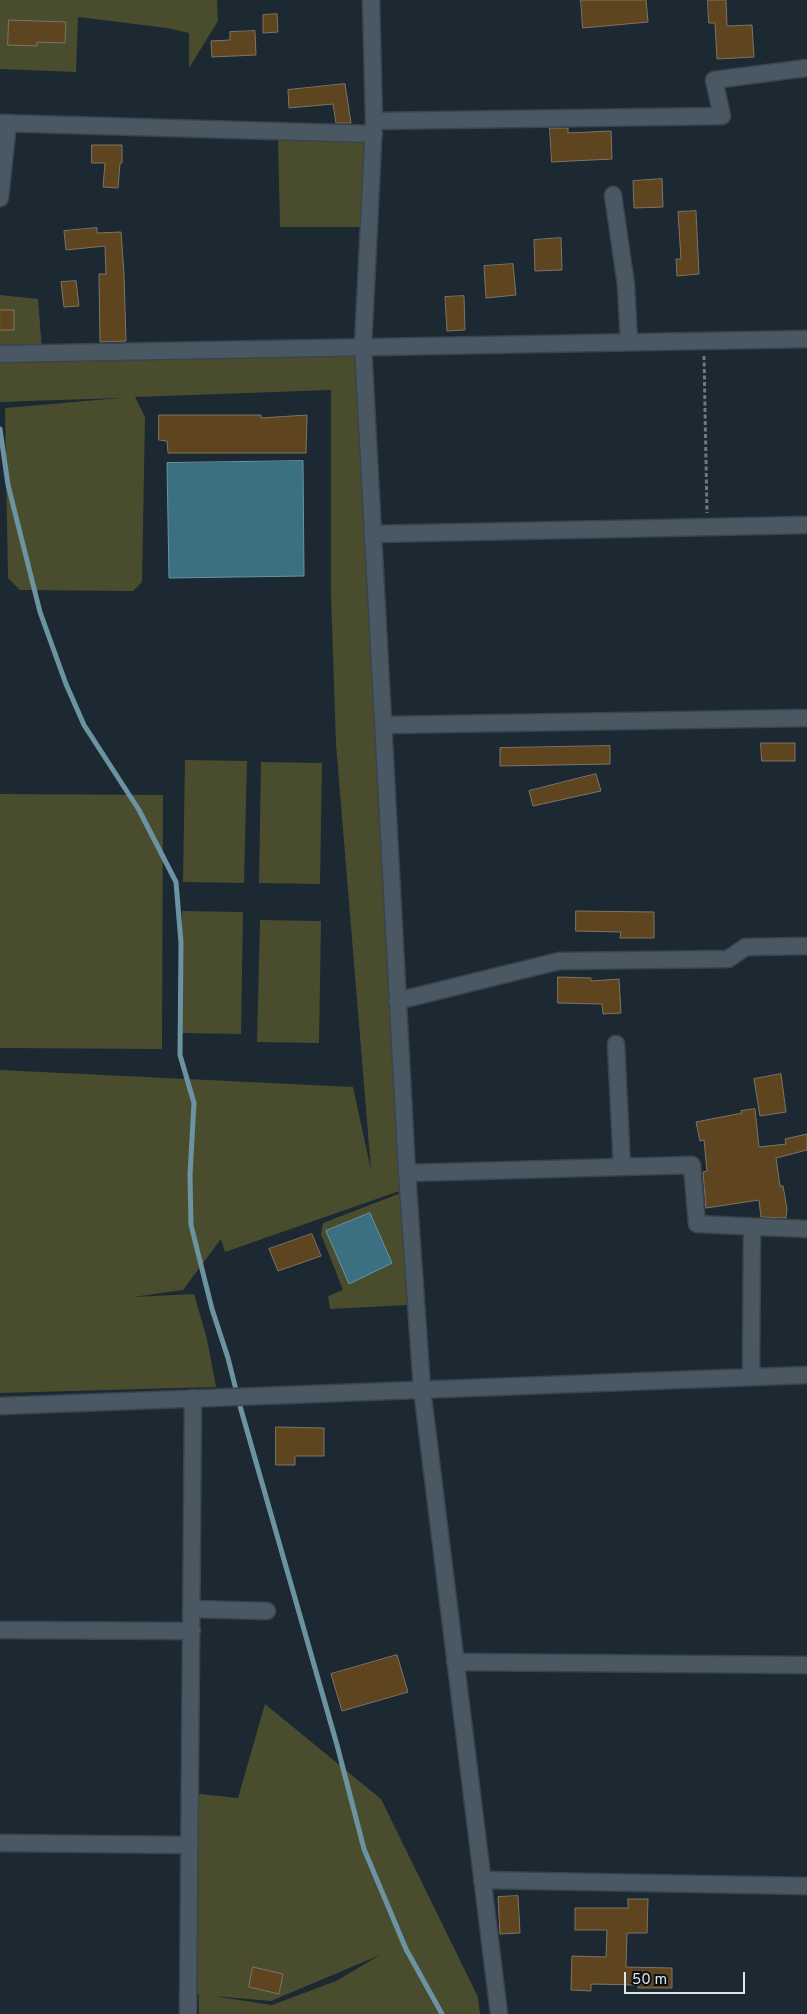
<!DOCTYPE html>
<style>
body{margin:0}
#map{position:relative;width:807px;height:2014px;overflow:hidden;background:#1c2832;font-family:Overpass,sans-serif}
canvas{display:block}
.scale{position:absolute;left:624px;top:1972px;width:121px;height:22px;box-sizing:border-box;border:2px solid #dce4eb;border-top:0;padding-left:6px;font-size:15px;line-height:18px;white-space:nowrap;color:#dce4eb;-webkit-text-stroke:4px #0b1015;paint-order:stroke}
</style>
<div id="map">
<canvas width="807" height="2014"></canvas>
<div class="scale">50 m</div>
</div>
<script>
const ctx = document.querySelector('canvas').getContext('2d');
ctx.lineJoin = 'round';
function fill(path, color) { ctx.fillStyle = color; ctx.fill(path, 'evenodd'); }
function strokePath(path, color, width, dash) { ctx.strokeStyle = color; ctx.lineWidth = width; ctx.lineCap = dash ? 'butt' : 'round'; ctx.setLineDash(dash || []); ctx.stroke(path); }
fill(new Path2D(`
 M0 0H217L218 21 189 68V33L167 28 78 17 76 72 0 69Z
 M278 140H368L365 227H280Z
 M0 295 38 299 42 350 0 351Z
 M357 347 408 1188 225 1252 221 1239 183 1290 133 1297 194 1294 207 1339 216 1387 0 1393V1070L353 1087 371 1170 336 744 331 595V390L135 397 145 417 142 582 133 591 20 590 8 578 5 408 120 398 0 402V354Z
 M185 760 247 761 244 883 183 882Z
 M261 762 322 763 320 884 259 883Z
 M0 794 163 795 162 1049 0 1048Z
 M182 911 243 912 241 1034 180 1033Z
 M260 920 321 921 319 1043 257 1042Z
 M401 1193 407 1305 330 1309 328 1296 343 1290 321 1234 323 1223Z
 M265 1704 381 1799 478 1997 480 2014H199V1994L188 1995 190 1793 238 1798ZM380 1955 336 1981 272 2005 213 1996 271 2001Z`), '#494d2e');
const water = new Path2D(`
 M303 461 304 576 169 578 167 463Z
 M370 1213 392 1263 349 1284 326 1231Z`);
fill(water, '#3a7082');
strokePath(water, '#6b93a2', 1);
strokePath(new Path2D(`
 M0 429 8 485 40 612 66 684 84 725 139 810 176 882 181 943 180 1055 194 1103 190 1175 191 1225 212 1309 228 1358 240 1406 337 1745 364 1849 406 1949 442 2014`), '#6b93a2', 5);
const building = new Path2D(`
 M581 0H646L648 22 583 28Z
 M708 0H726L727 26 752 25 754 57 717 59 715 23H709Z
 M277 14 278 32 263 33V15Z
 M9 20 66 22 65 43 37 42V46L8 45Z
 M255 31 256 55 212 57 211 41 230 40V32Z
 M345 84 351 123H336L333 104 289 108 288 90Z
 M550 128H568V133L611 131 612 159 552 162Z
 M92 145H122V163H120L118 188 103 187 105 163H92Z
 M662 179 663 207 634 208 633 181Z
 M696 211 699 274 677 276 676 259H681L678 212Z
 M97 228V233L121 232 124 274 126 341 100 342 99 274H106L105 246 66 250 64 231Z
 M561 238 562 270 535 271 534 240Z
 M513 264 516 295 486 298 484 266Z
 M76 281 79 306 64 307 61 282Z
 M464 296 465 330 447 331 445 297Z
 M0 310H14V330H0Z
 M159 415H261V418L307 415 306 453H168L167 441 159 440Z
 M761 743H795V761H762Z
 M610 746V764L500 766V748Z
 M596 774 601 791 533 806 529 791Z
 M576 911 654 912V938H620L621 932 576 931Z
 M558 977 591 978V981L619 979 621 1013 603 1014 602 1004 558 1003Z
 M781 1074 786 1112 760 1116 754 1079Z
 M755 1109 759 1147 786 1144 785 1139 807 1134V1150L776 1158 780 1186H783L787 1209 786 1218 761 1217 759 1200 706 1208 703 1172 707 1171 704 1140 700 1141 696 1122 742 1113 741 1111Z
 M312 1234 321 1256 278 1271 269 1249Z
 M276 1427 324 1428V1456H295V1465H276Z
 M397 1655 408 1692 342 1711 331 1674Z
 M518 1896 520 1933 500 1934 498 1897Z
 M628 1899H648L647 1933H627L626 1967 672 1968V1988H638V1985L591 1984V1991L571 1990 572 1956 606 1957 607 1930H575V1908H628Z
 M253 1967 283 1974 279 1994 249 1987Z`);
fill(building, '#5e451f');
strokePath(building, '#7e7465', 1);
const minor = new Path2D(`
 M371 0 374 121 363 347 407 1173 422 1389 499 2014
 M374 121 722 116 714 80 807 68
 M0 123 374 134
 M613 195 626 285 629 342
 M0 198 8 123
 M0 354 807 339
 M372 534 807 525
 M384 725 807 718
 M397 1001 559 961 728 959 746 947 807 946
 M616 1044 622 1167
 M407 1173 692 1165 697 1224 807 1229
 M751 1376 752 1227
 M0 1406 807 1375
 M192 1609 267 1611
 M0 1630 192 1631
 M455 1662 807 1665
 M0 1843 190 1845
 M482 1880 807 1886
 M188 2014 193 1398`);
strokePath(minor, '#39444b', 19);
strokePath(new Path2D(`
 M704 356 707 513`), '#6f7982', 3, [4, 2.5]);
strokePath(minor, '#4a5863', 16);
</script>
